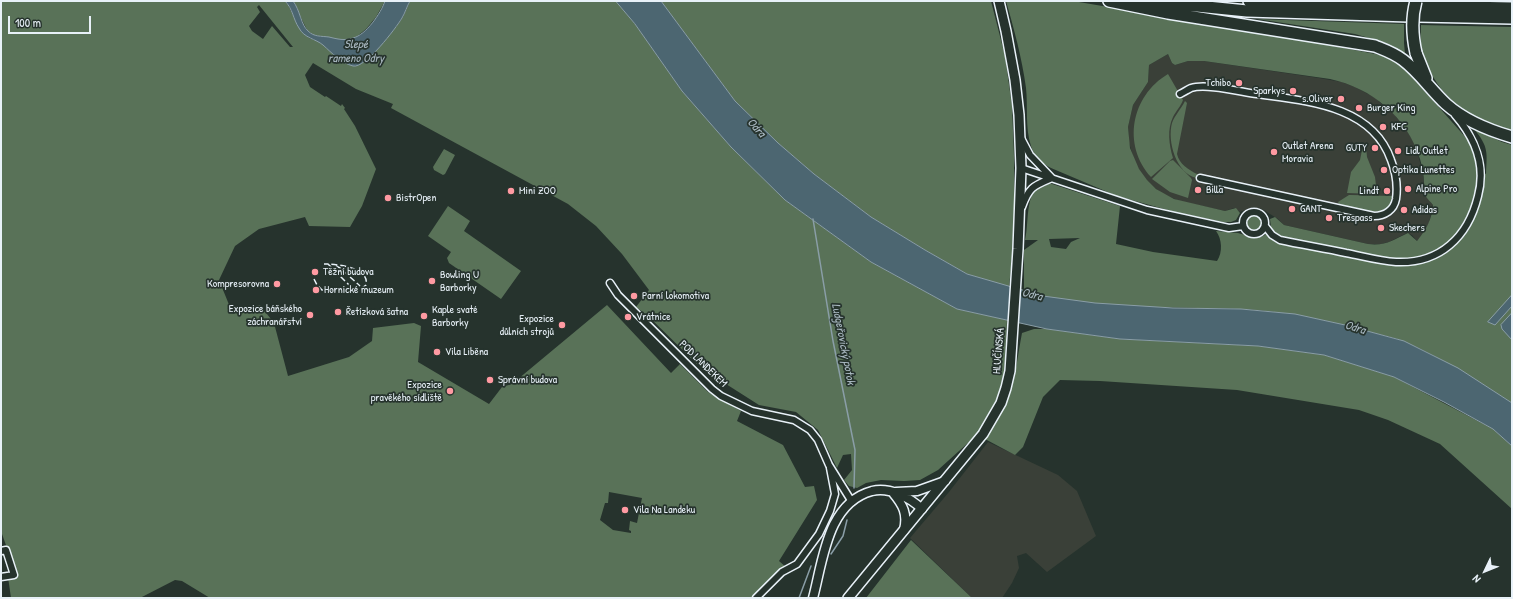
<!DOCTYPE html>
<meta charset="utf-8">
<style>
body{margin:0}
#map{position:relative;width:1513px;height:599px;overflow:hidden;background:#26332d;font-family:"Patrick Hand",sans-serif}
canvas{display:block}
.frame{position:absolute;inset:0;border:2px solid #e8f1f8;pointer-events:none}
.north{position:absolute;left:1465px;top:551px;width:40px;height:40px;-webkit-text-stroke:3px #26332d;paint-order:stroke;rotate:227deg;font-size:11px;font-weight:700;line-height:16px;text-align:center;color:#e8f1f8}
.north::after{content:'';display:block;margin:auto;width:14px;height:18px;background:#e8f1f8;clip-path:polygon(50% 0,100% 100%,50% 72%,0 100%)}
.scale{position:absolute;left:8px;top:16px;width:83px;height:18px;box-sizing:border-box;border:2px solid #e8f1f8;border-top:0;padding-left:5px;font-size:12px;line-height:14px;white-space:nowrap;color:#e8f1f8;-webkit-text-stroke:3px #26332d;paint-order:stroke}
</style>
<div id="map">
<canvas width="1513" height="599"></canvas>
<div class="frame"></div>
<div class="north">N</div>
<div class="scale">100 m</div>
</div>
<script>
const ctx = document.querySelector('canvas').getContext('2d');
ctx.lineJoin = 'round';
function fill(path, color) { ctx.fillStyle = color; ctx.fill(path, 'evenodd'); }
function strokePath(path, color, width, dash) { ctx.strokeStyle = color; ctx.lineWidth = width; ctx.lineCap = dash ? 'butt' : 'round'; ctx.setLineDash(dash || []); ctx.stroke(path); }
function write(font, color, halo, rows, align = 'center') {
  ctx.font = font + ' "Patrick Hand",sans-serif'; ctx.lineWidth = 3.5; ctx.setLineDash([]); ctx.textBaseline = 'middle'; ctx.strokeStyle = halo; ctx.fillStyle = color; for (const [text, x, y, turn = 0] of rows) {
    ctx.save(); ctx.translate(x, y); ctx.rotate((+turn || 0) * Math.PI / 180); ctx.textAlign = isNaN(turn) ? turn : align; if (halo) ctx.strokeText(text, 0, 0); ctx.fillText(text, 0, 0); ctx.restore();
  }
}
fill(new Path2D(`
 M1168 54 1172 63 1175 65 1188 61H1204L1319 78 1342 82 1355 87 1374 97 1395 115 1407 131 1415 144 1423 173 1425 194 1433 205 1429 223 1423 234 1417 241 1412 235 1407 233 1389 242 1381 244H1368L1284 225 1278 219 1262 209 1253 207 1240 212 1234 208 1225 211 1179 201 1161 193 1150 184 1142 175 1135 163 1129 143 1128 127 1133 105 1148 82 1149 65Z
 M988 442 1058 475 1077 491 1096 536 1047 572 1026 553 1017 556 1019 568 1012 583 1002 598H972L910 538 949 492Z`), '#3a4038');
fill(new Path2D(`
 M1 1H285L288 5 296 21 309 38 320 42 341 61C348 65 358 62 366 61L396 27 403 17 410 1H616L635 24 682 91 731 147 785 200 871 262 957 309 1007 320 1004 377 995 405 980 432 938 470 920 480 904 481 881 480 866 483 857 488 849 486 844 480 852 470 851 454 843 455 837 468 818 430 796 412 759 405 726 384 698 365 648 316 636 307 649 290 622 254 596 226 568 204 391 108 393 104 356 89 313 63 305 75 310 87 325 97 326 96 341 106 342 104 345 108 344 109 355 126 376 169 362 206 350 227 309 226 305 217 259 229 235 246 219 280 232 312 260 305 274 323 288 376 349 357 372 341 373 328 414 323 421 326 418 362 489 404 502 387 512 384 607 305 671 373 680 364 708 392 741 411 737 421 783 445 805 487 814 486 817 500 779 561 787 568 753 598H210L182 581 175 580 140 598H11L8 577 17 576 2 534H1ZM259 5 293 47H290L272 26 263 39 252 31 249 26 260 12 257 7ZM609 492 642 498 637 523 630 521 629 530 631 531V533L613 530 600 520 605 503H608Z
 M293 1H385L376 17 366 29 355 38 341 40 313 35 307 30Z
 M661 1H991L1005 56 1012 106 1014 156V240L1009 287 967 274 925 250 871 217 814 174 778 143 735 101Z
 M1006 1H1073L1285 37 1386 56 1404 68 1468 140 1475 158 1476 169 1486 174C1487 153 1489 147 1474 129L1502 142 1512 145V403C1477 381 1443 358 1405 342 1394 337 1381 335 1370 332 1328 320 1284 311 1239 309 1170 306 1091 311 1024 291V250L1038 240H1025C1030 220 1023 186 1049 183L1120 206 1116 244 1153 252 1217 261C1223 252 1222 239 1216 231L1238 233 1252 237H1261L1265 235 1271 227 1270 219 1275 217 1284 225 1368 244C1386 246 1393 240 1408 233L1417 241C1426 230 1432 219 1433 205 1431 202 1427 199 1425 195 1424 192 1425 187 1424 183 1424 175 1422 166 1420 159 1407 117 1372 88 1330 79L1204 61H1188L1175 65 1172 63 1168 54 1149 65 1148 82 1133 105 1128 127 1130 148 1139 169 1147 180 1156 189 1174 199 1225 211 1236 208 1240 213 1236 220 1231 222H1223L1175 212 1117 196 1051 168C1041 163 1034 156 1031 146 1025 128 1028 106 1026 88 1022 58 1014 29 1006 1ZM1080 238 1071 242 1066 249 1051 247 1049 239Z
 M1257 19 1404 24V43L1405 54 1383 42 1355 34Z
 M1421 25 1512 27V132C1476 121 1441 101 1427 64 1425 59 1422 54 1421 49 1420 41 1421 33 1421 25Z
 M1168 74 1183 100C1181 106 1176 111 1173 117 1167 129 1169 145 1173 158L1151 177C1122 145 1131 96 1168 74Z
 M1185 101 1187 103 1177 154C1179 164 1189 170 1197 174V178C1176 174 1167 141 1172 123 1175 115 1181 109 1185 101Z
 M1366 147 1367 157 1375 177 1377 194 1347 193 1351 172 1360 160 1362 150Z
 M444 149 455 155 445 174 443 175 434 170 433 167Z
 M1173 160 1191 178 1192 180 1188 198 1170 192 1152 179 1170 161Z
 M1349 195H1351L1392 196C1390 223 1355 208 1339 204L1338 202Z
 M448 206 470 221 464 231 521 271 501 299 449 263 447 258 451 252 428 236Z
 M1247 223a7 7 0 1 1 14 0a7 7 0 1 1-14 0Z
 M1034 329H1047L1120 339 1258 346 1324 355 1394 377 1493 429 1512 446V509L1440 444 1388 420 1359 410 1237 390 1100 381 1060 380 1043 397 1023 447 1015 455 985 439C994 425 1003 412 1009 396 1016 376 1018 353 1022 333Z
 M911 540 972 598H866Z`), '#597258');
const water = new Path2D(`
 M285 1H293C300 10 301 25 308 31 314 37 321 36 329 37 337 39 345 41 353 38 366 35 381 13 385 1H410C407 6 405 13 402 18 396 28 365 69 353 66 341 63 332 53 323 45 316 39 304 38 299 28 293 19 293 9 285 1Z
 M616 1H661L735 101 778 143 814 174 871 217 925 250 967 274 1043 296 1095 303 1173 308 1241 309 1295 314 1345 325 1404 341 1458 368 1512 403V446L1493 429 1444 402 1394 377 1324 355 1258 346 1120 339 1047 329 957 309 871 262 785 200 731 147 682 91 635 24Z
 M1512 295V306L1495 325 1488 322Z
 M1512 313V340L1502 329 1501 325Z`);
fill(water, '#4c6671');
strokePath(water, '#8a9ea7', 1);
strokePath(new Path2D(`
 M813 219 833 341 855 450 854 488
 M831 554 843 536 847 520
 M799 598 811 566`), '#8a9ea7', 1.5);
const street = new Path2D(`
 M1180 94C1184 92 1187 90 1191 88 1206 83 1241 92 1257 94 1306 101 1372 105 1391 160 1396 173 1398 185 1396 199 1394 210 1385 216 1374 216L1200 178
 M1021 138 1030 155 1051 177
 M1021 168 1147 210 1229 228 1243 226
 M1022 207C1029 187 1033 186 1052 178
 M1243 223a11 11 0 1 1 22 0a11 11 0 1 1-22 0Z
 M1265 226 1272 235 1280 240C1302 245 1324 248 1346 253 1362 256 1379 261 1396 262 1440 264 1468 237 1478 196 1486 166 1475 138 1455 115
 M610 283 618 295 712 389 721 396 752 411 794 420 810 430 818 440 829 465 852 502
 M1 551 6 550 14 575 1 577
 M756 598 782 572 797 564 819 534 830 511 835 494 830 468`);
const secondary = new Path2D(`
 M896 492 917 491 945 481
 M893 493C903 505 908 514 904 530
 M813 598C823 561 827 503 872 491 890 487 909 497 922 509`);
const primary = new Path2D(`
 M848 598 983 434 1001 403 1006 388 1010 371 1018 249 1021 168 1019 115 1015 80 1006 31 999 1`);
const highway = new Path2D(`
 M1109 1 1168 13 1375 46C1385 50 1394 53 1403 60 1419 72 1431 90 1446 104 1465 121 1488 130 1512 137
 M1147 1 1247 11 1409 16
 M1249 1 1411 6
 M1420 6 1512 8
 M1418 16 1512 18
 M1416 53 1426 78`);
strokePath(street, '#e8f1f8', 9);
strokePath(secondary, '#e8f1f8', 11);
strokePath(primary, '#e8f1f8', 12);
strokePath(highway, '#e8f1f8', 14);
strokePath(street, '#26332d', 6);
strokePath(secondary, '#26332d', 8);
strokePath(primary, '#26332d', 9);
strokePath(highway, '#26332d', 11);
strokePath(new Path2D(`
 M328 264 349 285
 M336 266 340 268 360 286
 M314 279 317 285 322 290 358 291 366 285C370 267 336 264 324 264`), '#e8f1f8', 1.5, [6, 3]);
const highwayBridge = new Path2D(`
 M1416 1C1411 19 1412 35 1416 53`);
strokePath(highwayBridge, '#e8f1f8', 14, []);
strokePath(highwayBridge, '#26332d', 11);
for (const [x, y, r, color] of [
 [1239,83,4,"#ff9aa2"],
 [1293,91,4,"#ff9aa2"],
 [1341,99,4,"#ff9aa2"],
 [1359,108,4,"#ff9aa2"],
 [1383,127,4,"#ff9aa2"],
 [1375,148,4,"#ff9aa2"],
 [1398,151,4,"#ff9aa2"],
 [1274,152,4,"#ff9aa2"],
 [1384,170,4,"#ff9aa2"],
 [1408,189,4,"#ff9aa2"],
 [1198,190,4,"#ff9aa2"],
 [511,191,4,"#ff9aa2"],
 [1387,191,4,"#ff9aa2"],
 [388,198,4,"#ff9aa2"],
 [1292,209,4,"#ff9aa2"],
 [1404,210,4,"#ff9aa2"],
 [1329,218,4,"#ff9aa2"],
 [1381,228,4,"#ff9aa2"],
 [315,272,4,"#ff9aa2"],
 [432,281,4,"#ff9aa2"],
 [277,284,4,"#ff9aa2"],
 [316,290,4,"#ff9aa2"],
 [634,296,4,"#ff9aa2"],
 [338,312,4,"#ff9aa2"],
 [310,315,4,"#ff9aa2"],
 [424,316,4,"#ff9aa2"],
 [628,317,4,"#ff9aa2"],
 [562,325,4,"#ff9aa2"],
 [437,352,4,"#ff9aa2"],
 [490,380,4,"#ff9aa2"],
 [450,391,4,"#ff9aa2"],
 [625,510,4,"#ff9aa2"]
]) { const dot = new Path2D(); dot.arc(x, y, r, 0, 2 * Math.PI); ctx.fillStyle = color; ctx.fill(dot); strokePath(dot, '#26332d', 1.5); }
write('11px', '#e8f1f8', '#26332d', [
 ["Tchibo",1231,83,"right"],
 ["Sparkys",1285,91,"right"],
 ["s.Oliver",1333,99,"right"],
 ["Burger King",1367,108],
 ["KFC",1391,127],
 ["Outlet Arena",1282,146],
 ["Moravia",1282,159],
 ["GUTY",1367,148,"right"],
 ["Lidl Outlet",1406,151],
 ["Optika Lunettes",1392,170],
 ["Alpine Pro",1416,189],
 ["Billa",1206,190],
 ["Mini ZOO",519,191],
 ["Lindt",1379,191,"right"],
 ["BistrOpen",396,198],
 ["GANT",1300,209],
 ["Adidas",1412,210],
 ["Trespass",1337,218],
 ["Skechers",1389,228],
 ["Těžní budova",323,272],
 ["Bowling U",440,275],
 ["Barborky",440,288],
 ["Kompresorovna",269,284,"right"],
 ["Hornické muzeum",324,290],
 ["Parní lokomotiva",642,296],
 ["Expozice báňského",302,309,"right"],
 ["záchranářství",302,322,"right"],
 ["Kaple svaté",432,310],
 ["Barborky",432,323],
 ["Řetízková šatna",346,312],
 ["Vrátnice",636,317],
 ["Expozice",554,319,"right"],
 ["důlních strojů",554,332,"right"],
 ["Vila Liběna",445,352],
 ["Správní budova",498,380],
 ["Expozice",442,385,"right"],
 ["pravěkého sídliště",442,398,"right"],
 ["Vila Na Landeku",633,510]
], 'left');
write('11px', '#e8f1f8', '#26332d', [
 ["HLUČÍNSKÁ",999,351,-85],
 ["POD LANDEKEM",703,364,44]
]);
write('italic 12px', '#aab9c2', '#26332d', [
 ["Slepé",356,45],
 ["rameno Odry",356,59],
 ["Odra",756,128,48],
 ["Odra",1032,295,13],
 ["Odra",1355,328,16],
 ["Ludgeřovický potok",843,344,79]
]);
</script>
